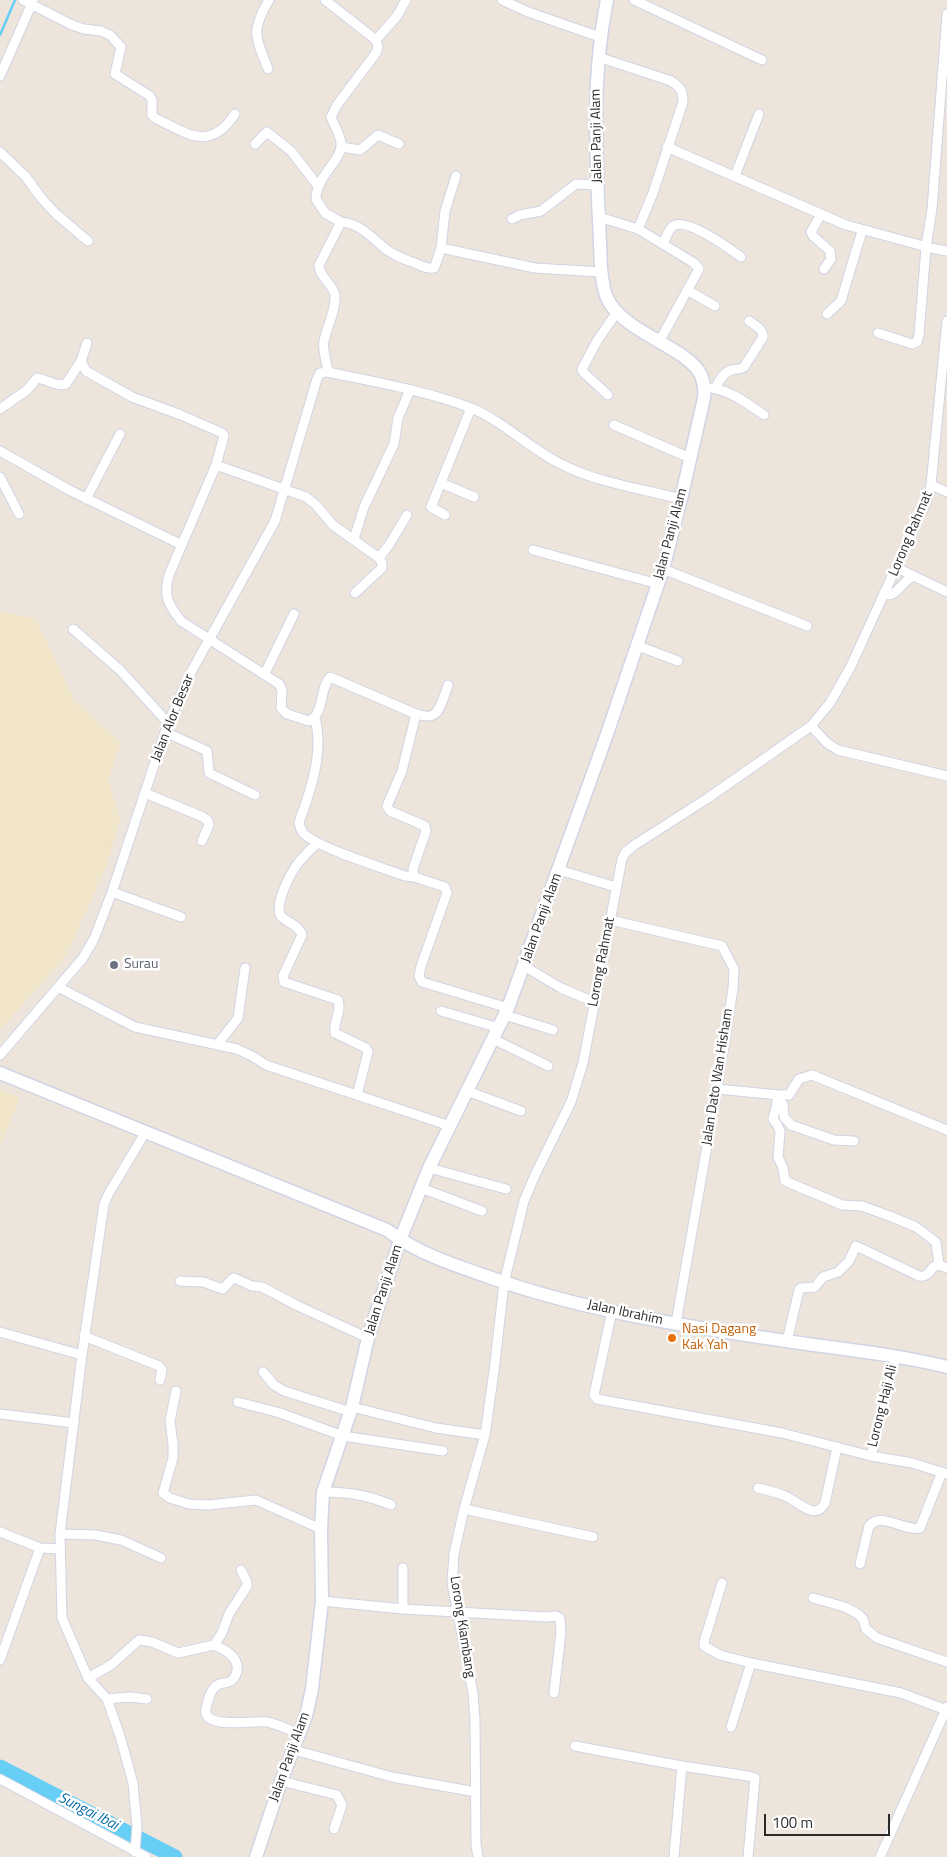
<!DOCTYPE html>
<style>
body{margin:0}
#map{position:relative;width:947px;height:1857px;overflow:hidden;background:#ede5db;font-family:"Titillium Web",sans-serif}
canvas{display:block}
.scale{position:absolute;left:764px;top:1814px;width:126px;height:22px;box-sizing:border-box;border:2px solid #2a2a2a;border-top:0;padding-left:6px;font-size:15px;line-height:18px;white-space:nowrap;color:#2a2a2a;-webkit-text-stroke:4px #fff;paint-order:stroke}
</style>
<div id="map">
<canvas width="947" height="1857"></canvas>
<div class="scale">100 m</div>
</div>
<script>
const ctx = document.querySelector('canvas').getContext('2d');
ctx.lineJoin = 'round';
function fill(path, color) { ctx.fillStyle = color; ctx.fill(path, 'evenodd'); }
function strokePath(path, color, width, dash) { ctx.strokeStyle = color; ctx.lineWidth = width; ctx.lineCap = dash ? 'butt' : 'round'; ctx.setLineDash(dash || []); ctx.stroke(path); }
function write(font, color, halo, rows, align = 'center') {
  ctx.font = font + ' "Titillium Web",sans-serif'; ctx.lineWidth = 5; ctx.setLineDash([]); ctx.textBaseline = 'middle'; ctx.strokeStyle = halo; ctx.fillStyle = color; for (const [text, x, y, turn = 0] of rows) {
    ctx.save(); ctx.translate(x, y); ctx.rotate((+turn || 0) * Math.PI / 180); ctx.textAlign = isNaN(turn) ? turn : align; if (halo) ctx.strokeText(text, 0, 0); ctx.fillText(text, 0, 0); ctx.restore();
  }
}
fill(new Path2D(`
 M0 611 36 619 74 700 121 743 108 779 120 819 107 865 66 956 0 1030Z
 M0 1089 20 1097 0 1147Z`), '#f0e4c9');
strokePath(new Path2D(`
 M0 35 15 0`), '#67cff6', 2.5);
strokePath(new Path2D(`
 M0 1767 175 1857`), '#67cff6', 15);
const minor = new Path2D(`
 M23 0 72 25 84 29 101 31 110 35 121 47 115 74 150 96 152 100V115L155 118C187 133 209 153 235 114
 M325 0 376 40 378 47 376 53 337 105 331 117C334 125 340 134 341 143 343 160 316 176 316 199L325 213 341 222
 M502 0 528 12 600 37
 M634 0 762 60
 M376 40 397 16 406 0
 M598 57 671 81C680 87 683 90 683 102L653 193 638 229 599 217
 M268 69C256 37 250 32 269 0
 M0 76 33 1
 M255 144 267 132 291 151 318 186
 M341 147 360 150 378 135 399 144
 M667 147 846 225 931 248 947 251
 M0 152 26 177 42 199 56 214 88 241
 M735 176 759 114
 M821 214 811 232 813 236 830 251 831 259 824 269
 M512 219 520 215 541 211 576 184 598 185
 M638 229 694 263 699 269 659 342
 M663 244C666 238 668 230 673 226 687 217 730 249 741 257
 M441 248 445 211 456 176
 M687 290 715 306
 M827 314 841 301 862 231
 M878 333 912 344 917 342 919 335 926 247 932 209 947 14
 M87 343 81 361 86 371 132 397 181 415 222 433 224 436 216 465 169 575C163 596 168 604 181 621L279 684 282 690 281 708 287 714 309 721C325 713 319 689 330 677L416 714 402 771 387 806 390 811 425 826 426 831 413 869 414 877 445 887 447 893 421 966 419 976 422 982 508 1008
 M328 372C327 363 322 349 324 341 327 326 336 311 335 295 333 284 319 277 319 265L341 222C360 223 373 239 387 250 396 256 405 260 415 263 421 266 427 269 434 268L435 266 441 248 535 268 601 272
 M712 388C731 391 748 404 764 415
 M716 388C719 380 723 372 732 370 738 368 740 370 744 367L763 337C763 329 755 325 749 321
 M608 395 583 372 582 369 597 341 617 312
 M0 409 27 390 37 378C47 379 56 387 66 384L81 361
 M614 425 690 458
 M0 451 69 490 182 545
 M216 465 306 497 316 505 333 525 379 558 382 563V568L355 593
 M0 477 19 514
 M441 483 474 497
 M931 485 947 492
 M86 499 120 434
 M445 515 431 507 471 408
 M354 539 364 507 394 444 398 418 410 390
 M533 550 658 584
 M379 558 389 545 407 515
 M897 568 947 592
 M663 569 807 626
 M884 593 890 595C901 591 901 582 914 576
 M73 629 120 670 168 723
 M638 646 678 661
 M265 673 294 614
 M416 714C421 715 428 718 433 715 441 711 445 693 448 685
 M315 718C324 752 311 790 299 822 300 826 300 829 303 833 320 849 381 867 405 876L414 877
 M811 726 827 743 838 750 947 776
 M165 732 207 751 209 773 255 795
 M145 793 203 817 208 821 209 825 202 841
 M317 843C311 849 304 856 298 863 291 873 272 907 282 917 288 923 300 926 302 935L283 976 284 982 338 1000C342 1014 333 1019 335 1033L366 1048 368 1052 357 1095
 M559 870 616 887
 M112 892 181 917
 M610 920 722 946 734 969 733 989 717 1089 676 1323
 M524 966 561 988 594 1002
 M58 987 135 1027 237 1049 252 1056 266 1065 450 1126
 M441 1011 499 1028
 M505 1015 553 1030
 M493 1039 548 1066
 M217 1045 238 1018 245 968
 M0 1055 83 958 94 939 112 892 168 723 190 674 275 521 317 379 320 373 328 372C375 382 426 391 471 408 503 421 530 449 561 464 595 482 643 489 681 499
 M717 1089 779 1095 773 1119 778 1126 780 1132 778 1157 783 1168 785 1181 842 1205 862 1206 892 1217 916 1227 936 1242 939 1265
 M467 1091 521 1111
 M779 1095H789L799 1079 812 1075 947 1130
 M777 1101 783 1104 784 1117 791 1125 834 1140 854 1141
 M429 1168 506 1189
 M421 1188 482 1211
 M180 1281 203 1282 223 1289 232 1279 234 1278 252 1286 262 1287 296 1305 368 1338
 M612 1311 594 1395 597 1399 782 1433 871 1456 912 1463 947 1474
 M0 1332 82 1355
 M84 1336 159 1366 162 1370 160 1380
 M787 1341 799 1290 801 1288 815 1287 823 1277 838 1272 849 1261 856 1246 919 1276C927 1277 929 1273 933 1267L939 1265 947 1268
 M263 1372 274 1385 284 1391 351 1412
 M176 1391 170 1421 173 1444V1458L163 1493 170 1498 189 1504 208 1505 256 1500 321 1529
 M238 1402 280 1413 343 1436 443 1451
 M352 1407 436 1428 485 1435
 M0 1414 74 1423
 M871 1456 896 1356
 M758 1488C767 1490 776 1492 785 1496 798 1501 815 1522 825 1503L837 1447
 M323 1492C348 1492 368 1495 391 1505
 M464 1509 593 1537
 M0 1532 40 1548 60 1549
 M60 1534 95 1535 121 1540 161 1558
 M860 1564 869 1526C881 1511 905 1532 920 1528L942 1472
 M403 1568V1609
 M722 1583 704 1642V1646L720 1655 751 1663 901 1693 946 1710
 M813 1598 845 1607 858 1614 863 1619 866 1629 877 1638 947 1662
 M322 1601 403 1609 546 1617 556 1616 560 1618 561 1632 554 1693
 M214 1645C226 1650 239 1657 237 1671 236 1675 234 1679 231 1681 226 1684 218 1682 214 1688 210 1692 205 1708 206 1713 209 1729 256 1720 267 1722 278 1724 289 1730 300 1734
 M0 1660 40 1548
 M88 1678 111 1665 139 1640 152 1642 178 1653 214 1645 222 1633 229 1614 247 1586V1582L241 1570
 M107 1699 130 1697 147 1699
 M731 1727 751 1663
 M575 1746 682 1766 748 1776 755 1778 748 1857
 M294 1750 392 1777 476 1792
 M0 1779 146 1857
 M281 1781 337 1795 342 1805 334 1829
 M135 1852 137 1826 133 1783 120 1736 107 1699 88 1678 62 1618 60 1534 82 1355 104 1204 109 1193 145 1133
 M478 1857 476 1845 475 1720 473 1693 452 1583 454 1554 464 1509 485 1435 494 1371 504 1283 524 1201 535 1175 571 1102 583 1063 622 859 625 853 633 846 708 798 811 726 830 703 850 668 927 500 931 485 947 321
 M674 1857 682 1766
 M880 1857 947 1707`);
const secondary = new Path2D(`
 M0 1073 387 1230C417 1253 451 1264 486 1276 583 1311 685 1326 786 1341 840 1349 894 1354 947 1367
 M256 1857 281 1781 306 1716 312 1689 322 1601 321 1529 323 1492 352 1407 368 1338 400 1240 429 1168 508 1008 606 737 663 569 681 499 704 398C705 390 704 383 701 375 687 348 632 335 611 305 603 294 603 281 601 269 598 179 589 89 607 0`);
strokePath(minor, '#d0d4e4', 11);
strokePath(secondary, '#d0d4e4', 15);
strokePath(minor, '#fff', 9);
strokePath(secondary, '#fff', 12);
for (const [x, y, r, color] of [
 [114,965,5,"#6b7280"],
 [672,1338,5,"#e8710a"]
]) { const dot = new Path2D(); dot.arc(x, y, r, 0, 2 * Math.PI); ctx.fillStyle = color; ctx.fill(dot); strokePath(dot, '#fff', 2); }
write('14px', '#2a2a2a', '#fff', [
 ["Jalan Panji Alam",597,136,-91],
 ["Jalan Panji Alam",671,534,-75],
 ["Lorong Rahmat",911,534,-67],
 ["Jalan Alor Besar",173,718,-68],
 ["Jalan Panji Alam",542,918,-70],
 ["Lorong Rahmat",602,962,-79],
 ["Jalan Dato Wan Hisham",718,1077,-81],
 ["Jalan Panji Alam",384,1290,-72],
 ["Jalan Ibrahim",625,1313,12],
 ["Lorong Haji Ali",883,1406,-76],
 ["Lorong Kiambang",462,1627,81],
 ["Jalan Panji Alam",290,1757,-70]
]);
write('14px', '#5b616d', '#fff', [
 ["Surau",124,965]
], 'left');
write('14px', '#c56008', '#fff', [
 ["Nasi Dagang",682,1330],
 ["Kak Yah",682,1346]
], 'left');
write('italic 15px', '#056ca3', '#fff', [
 ["Sungai Ibai",88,1812,27]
]);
</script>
